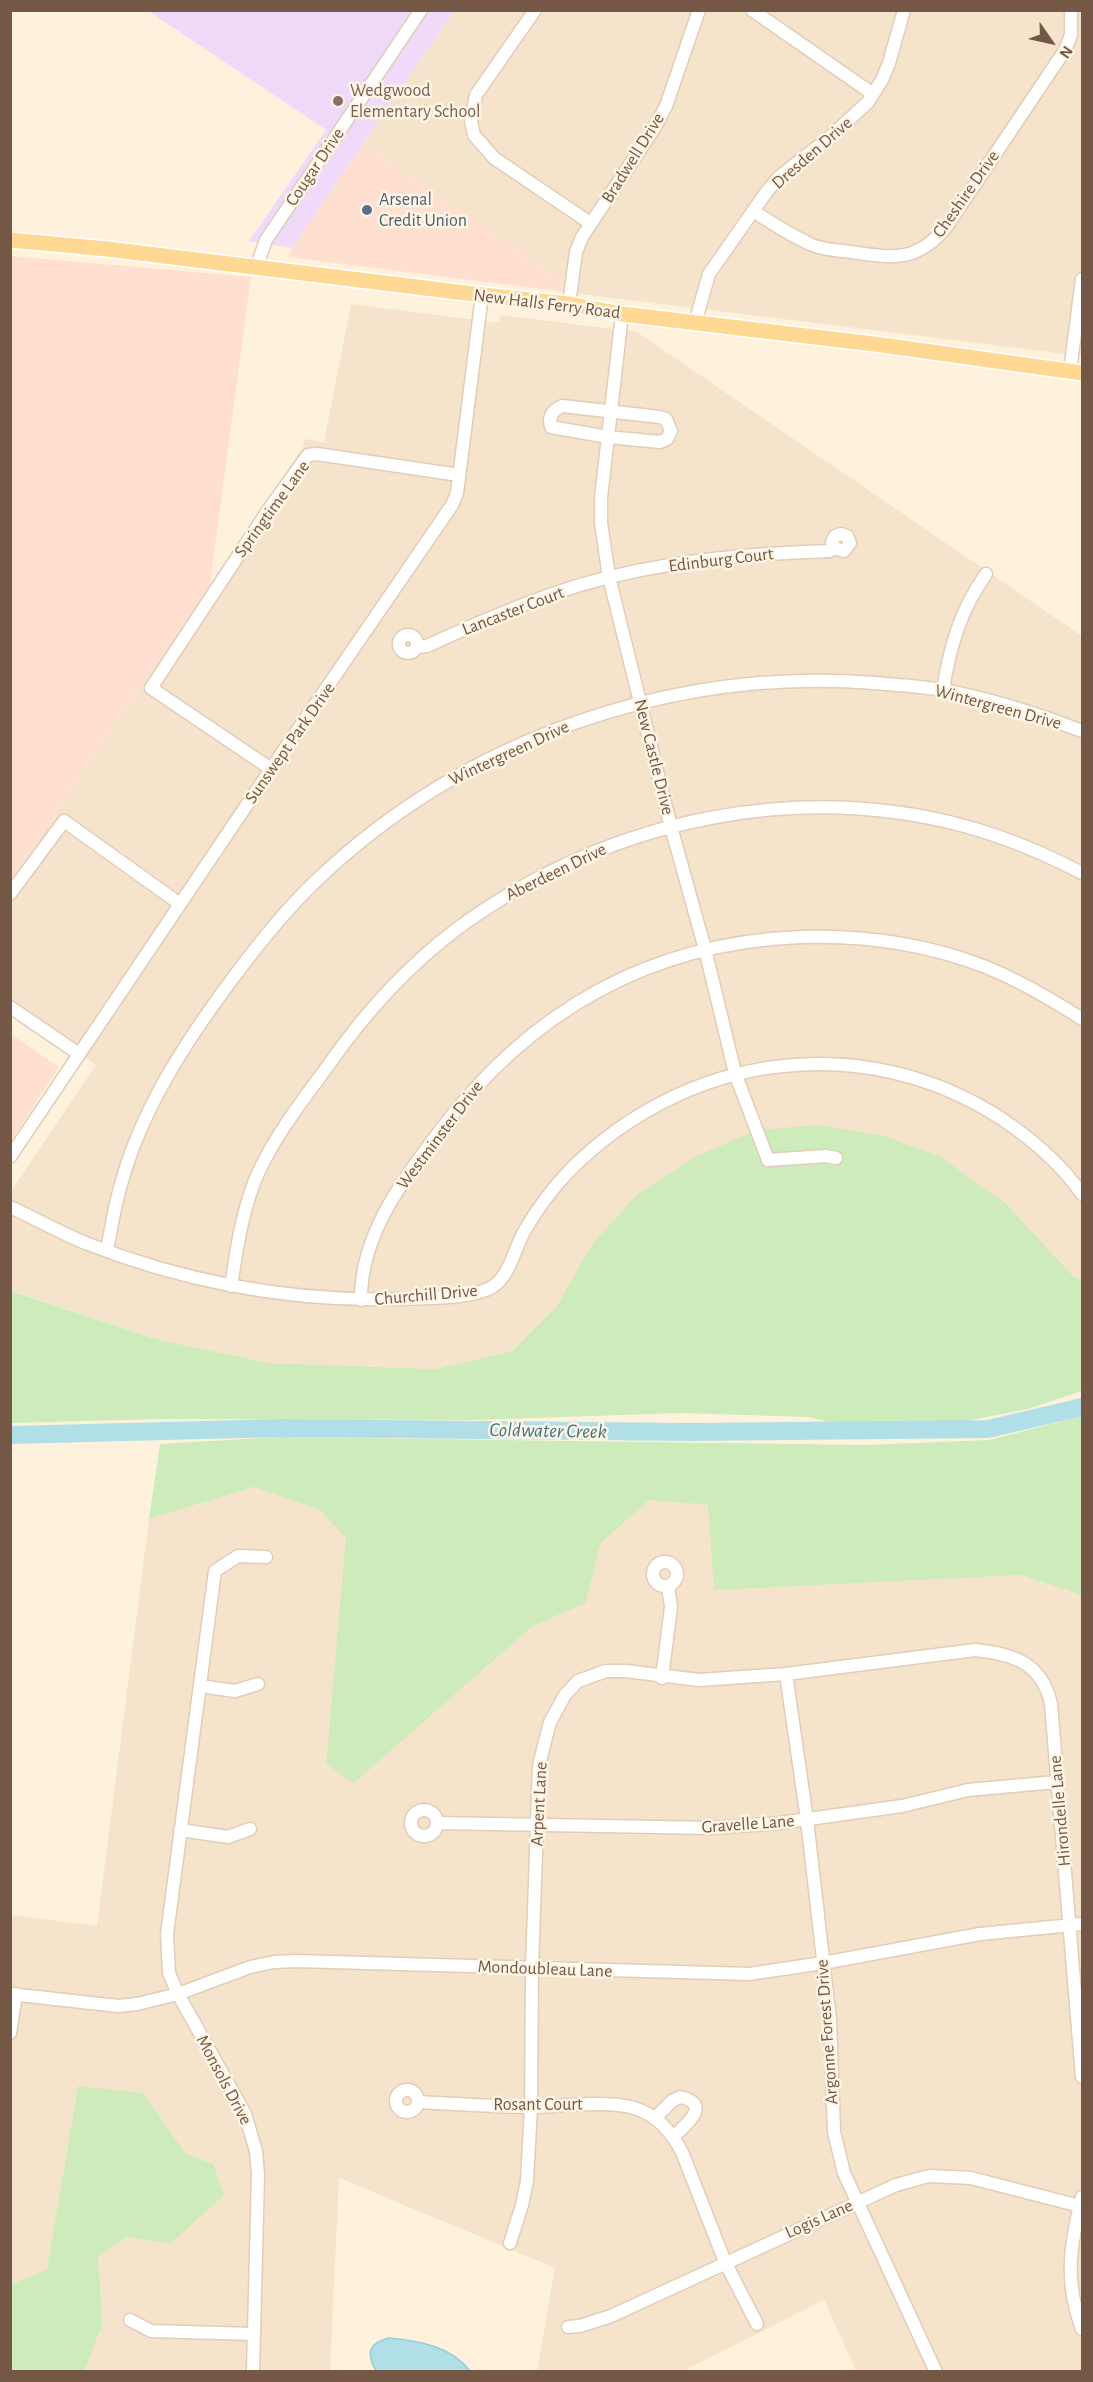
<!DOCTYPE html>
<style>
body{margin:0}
#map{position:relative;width:1093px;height:2382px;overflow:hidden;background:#fef2dd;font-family:"Alegreya Sans",sans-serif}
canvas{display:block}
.frame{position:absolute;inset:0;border:12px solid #745745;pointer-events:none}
.north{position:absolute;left:1021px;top:12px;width:60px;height:60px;-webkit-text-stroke:4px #fff5e5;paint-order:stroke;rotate:124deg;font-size:16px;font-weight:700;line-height:24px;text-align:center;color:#745745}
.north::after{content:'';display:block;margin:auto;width:21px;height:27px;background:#745745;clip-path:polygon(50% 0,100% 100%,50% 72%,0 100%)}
</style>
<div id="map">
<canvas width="1093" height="2382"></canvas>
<div class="frame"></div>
<div class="north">N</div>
</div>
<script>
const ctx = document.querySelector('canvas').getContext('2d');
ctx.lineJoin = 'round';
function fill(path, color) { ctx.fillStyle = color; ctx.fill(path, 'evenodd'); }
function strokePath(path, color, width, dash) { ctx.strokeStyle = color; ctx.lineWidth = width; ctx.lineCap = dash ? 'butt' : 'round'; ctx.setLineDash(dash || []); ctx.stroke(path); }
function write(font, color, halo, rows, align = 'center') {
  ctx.font = font + ' "Alegreya Sans",sans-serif'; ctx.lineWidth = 5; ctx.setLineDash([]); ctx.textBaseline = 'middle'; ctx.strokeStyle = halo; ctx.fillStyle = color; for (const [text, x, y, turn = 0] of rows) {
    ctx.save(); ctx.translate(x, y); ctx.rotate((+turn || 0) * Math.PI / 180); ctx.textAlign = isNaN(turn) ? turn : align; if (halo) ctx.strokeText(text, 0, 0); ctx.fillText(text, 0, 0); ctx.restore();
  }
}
fill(new Path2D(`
 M454 11H1082V356L581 294 364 143Z
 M351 304 499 323 501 315 637 332 1082 636V1280L1072 1275 561 1303 512 1351 435 1369 269 1363 159 1340 11 1291V1191L96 1065 11 1007V879L303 447 305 439 324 442Z
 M254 1487 320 1510 347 1538 326 1762 353 1784 533 1626 586 1603 600 1544 649 1500 709 1505 714 1589 1022 1575 1082 1595V2371H856L824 2300 683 2371H537L555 2268 339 2178 330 2371H88L85 2369 103 2323 98 2257 126 2237 170 2244 213 2165 186 2154 143 2093 78 2087 47 2269 11 2284V1915L97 1926 149 1519Z`), '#f6e3cb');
fill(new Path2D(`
 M364 143 581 294 288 257 292 248Z
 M11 256 251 277 210 584 11 879Z
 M11 1034 59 1067 11 1141Z`), '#ffdfd0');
fill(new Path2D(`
 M148 11H454L292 248 249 241 326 130Z`), '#efdaf9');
fill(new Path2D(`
 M819 1125 884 1136 939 1156 1005 1203 1072 1275 1082 1280V1391L1028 1409 967 1421 839 1425 809 1417 680 1413 475 1420 165 1419 11 1423 10 1291 159 1340 269 1363 435 1369 512 1351 557 1306 593 1243 637 1195 693 1158 756 1130Z
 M1082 1416V1595L1022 1575 714 1590 708 1505 649 1500 600 1544 586 1603 533 1626 353 1784 326 1763 346 1538 320 1510 254 1487 149 1519 160 1444 278 1437 867 1445 989 1440Z
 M78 2086 143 2093 186 2154 213 2164 224 2195 170 2244 126 2237 98 2257 103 2323 85 2369 88 2371H11V2284L47 2269Z`), '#ceebbc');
const water = new Path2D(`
 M389 2338C419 2341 451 2346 470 2371H376C366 2353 368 2343 389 2338Z`);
fill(water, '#b1dfe8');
strokePath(water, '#97ceda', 1.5);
strokePath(new Path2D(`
 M10 1435 281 1428 691 1432 988 1429 1082 1407`), '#b1dfe8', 18);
const minor = new Path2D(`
 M535 10 476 95 471 121 474 135 494 158 590 223
 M752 10 873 94
 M753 211C772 223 790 235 810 244 822 250 837 250 851 252 893 258 917 263 947 226L1065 50 1071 35V10
 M256 268 266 240 421 10
 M569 304 576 252 582 237 655 127 666 106 699 10
 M622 314 601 498V523L609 577 671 827 705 949 735 1073 768 1160 826 1156 836 1158
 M695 323 709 274 765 194 778 178 830 137 868 102 882 80 889 63 904 10
 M1070 371 1082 279
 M562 406 660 417 666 419 671 431 667 439 660 442 608 437 551 427C548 416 553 410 562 406Z
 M399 644a9 9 0 1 1 18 0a9 9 0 1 1-18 0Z
 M417 647 427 646C477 623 528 601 580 585 661 561 745 554 829 551L834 548 844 551 850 543 847 536 841 534 835 536 832 542 834 548
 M943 690C950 646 960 611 986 574
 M271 769 151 688 267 512 308 455 317 454 459 475
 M10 894 64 821 180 904
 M10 1007 79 1054
 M10 1157 271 769 452 505 457 493 482 295
 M10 1207C37 1219 62 1234 88 1244 188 1283 294 1302 401 1299 426 1298 462 1299 486 1290 510 1281 513 1250 525 1230 537 1209 553 1188 569 1171 686 1053 862 1028 1002 1119 1033 1140 1061 1164 1082 1194
 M107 1250C111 1229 114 1209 120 1188 140 1111 186 1041 233 978 259 943 287 908 319 878 466 739 673 667 874 683 897 685 921 686 943 690 990 699 1038 714 1082 731
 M231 1286C237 1247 243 1204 260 1169 278 1131 306 1096 330 1063 365 1013 409 965 458 928 610 816 817 774 997 836 1026 846 1055 859 1082 873
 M361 1300C360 1238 400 1184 436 1136 527 1013 647 943 801 937 864 935 927 944 986 967 1020 981 1051 999 1082 1019
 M653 1574a12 12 0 1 1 24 0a12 12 0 1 1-24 0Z
 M786 1674 807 1820 830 2020 834 2132 844 2173 936 2372
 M662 1678 671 1607 668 1586
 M200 1686 235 1691 258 1684
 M411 1823a13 13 0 1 1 26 0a13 13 0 1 1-26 0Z
 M437 1823 712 1828 780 1823 902 1806 968 1790 1056 1782
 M180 1830 228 1837 250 1829
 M10 1994 118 2006 137 2004 178 1994 250 1967 274 1962 297 1961 749 1974 823 1963 980 1934 1082 1924
 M10 2033 16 1994
 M396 2101a11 11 0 1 1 22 0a11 11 0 1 1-22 0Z
 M418 2102C456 2104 495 2107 532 2107 560 2106 613 2100 637 2109 658 2116 672 2133 682 2152L725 2262 757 2324
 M655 2118 672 2101 680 2097C712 2104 687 2124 674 2136
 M1082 2197C1070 2245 1064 2282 1082 2329
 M510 2243 522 2205 527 2181 531 2107 532 1968 539 1765 550 1722 565 1695 578 1681 606 1671H626L699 1680 786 1674 975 1650C1014 1654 1042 1663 1051 1704L1082 2077
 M130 2320 151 2331 253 2334
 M568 2327 580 2326 611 2316 896 2185 929 2176 971 2178 1080 2206
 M253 2372 258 2174 256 2151 245 2114 178 1994 169 1973 167 1934 215 1571 238 1556 266 1557`);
const major = new Path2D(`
 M10 240 107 249 482 295 569 304 622 314 882 345 1082 373`);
strokePath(minor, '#e2cdb9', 15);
strokePath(major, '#fff', 18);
strokePath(minor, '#fff', 12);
strokePath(major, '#ffd993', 15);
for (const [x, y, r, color] of [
 [338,101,6,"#8d6e63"],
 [367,210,6,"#5c6f8a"]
]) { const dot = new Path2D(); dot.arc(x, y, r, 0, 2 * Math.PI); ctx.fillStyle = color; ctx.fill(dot); strokePath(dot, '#fff5e5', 2); }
write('18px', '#785e54', '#fff5e5', [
 ["Wedgwood",350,91],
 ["Elementary School",350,112]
], 'left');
write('18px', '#745745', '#fff5e5', [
 ["Dresden Drive",812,153,-41],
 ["Bradwell Drive",633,158,-58],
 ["Cougar Drive",315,167,-56],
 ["Cheshire Drive",966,194,-55],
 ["New Halls Ferry Road",547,304,7],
 ["Springtime Lane",272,509,-54],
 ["Edinburg Court",721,560,-7],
 ["Lancaster Court",513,611,-21],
 ["Wintergreen Drive",998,707,15],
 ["Sunswept Park Drive",290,743,-55],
 ["Wintergreen Drive",509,753,-25],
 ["New Castle Drive",654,757,76],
 ["Aberdeen Drive",556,872,-26],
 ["Westminster Drive",440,1135,-53],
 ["Churchill Drive",426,1295,-5],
 ["Arpent Lane",539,1804,-87],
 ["Hirondelle Lane",1060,1811,-95],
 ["Gravelle Lane",748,1824,-4],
 ["Mondoubleau Lane",545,1969,2],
 ["Argonne Forest Drive",827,2032,-94],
 ["Monsols Drive",224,2080,62],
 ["Rosant Court",538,2105],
 ["Logis Lane",819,2219,-24]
]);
write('18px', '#4e5e75', '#fff5e5', [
 ["Arsenal",379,200],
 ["Credit Union",379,221]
], 'left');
write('italic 20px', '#3b7583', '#fff5e5', [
 ["Coldwater Creek",548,1431,1]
]);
</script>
